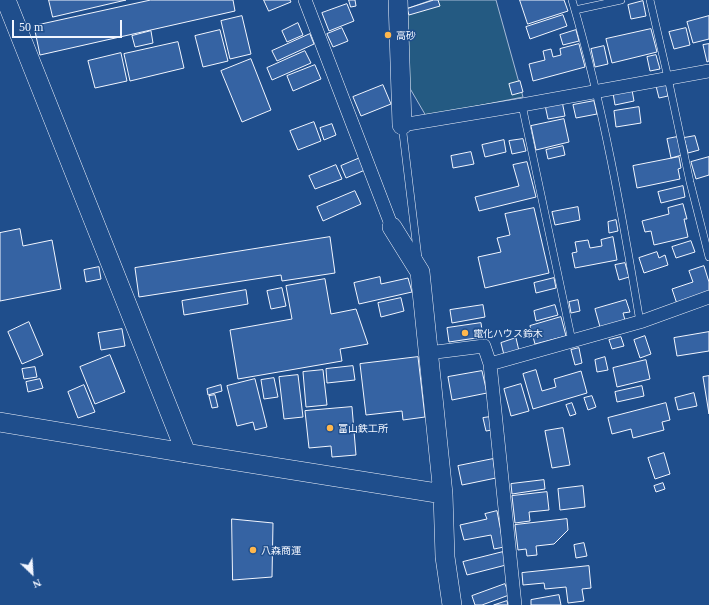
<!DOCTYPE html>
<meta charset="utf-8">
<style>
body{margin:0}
#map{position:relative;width:709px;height:605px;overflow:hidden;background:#1f4e8c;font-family:Georgia,serif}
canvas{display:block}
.north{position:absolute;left:12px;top:553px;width:40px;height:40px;-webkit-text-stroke:3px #1f4e8c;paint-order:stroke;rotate:155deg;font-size:11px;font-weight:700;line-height:16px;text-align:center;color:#f2f6ff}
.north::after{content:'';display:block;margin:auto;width:14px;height:18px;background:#f2f6ff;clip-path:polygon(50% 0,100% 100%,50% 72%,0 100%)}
.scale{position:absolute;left:12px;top:20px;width:110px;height:18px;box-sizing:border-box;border:2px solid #f2f6ff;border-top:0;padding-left:5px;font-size:12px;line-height:14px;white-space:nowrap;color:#f2f6ff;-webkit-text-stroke:3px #1f4e8c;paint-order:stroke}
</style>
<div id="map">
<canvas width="709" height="605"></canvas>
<div class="north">N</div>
<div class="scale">50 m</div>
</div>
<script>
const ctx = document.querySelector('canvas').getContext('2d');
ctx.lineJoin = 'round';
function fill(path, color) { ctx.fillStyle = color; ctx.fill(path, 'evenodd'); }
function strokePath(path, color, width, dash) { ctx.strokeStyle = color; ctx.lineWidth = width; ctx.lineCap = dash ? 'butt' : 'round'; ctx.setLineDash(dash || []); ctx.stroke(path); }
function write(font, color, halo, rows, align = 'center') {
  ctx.font = font + ' Georgia,"Noto Sans JP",serif'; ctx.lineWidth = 3; ctx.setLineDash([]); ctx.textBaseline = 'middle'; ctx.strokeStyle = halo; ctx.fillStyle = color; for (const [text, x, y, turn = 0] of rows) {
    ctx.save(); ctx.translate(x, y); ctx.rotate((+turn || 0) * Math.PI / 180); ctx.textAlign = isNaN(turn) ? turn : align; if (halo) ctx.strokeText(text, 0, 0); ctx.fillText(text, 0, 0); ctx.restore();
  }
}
const green = new Path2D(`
 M432 0H496L523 97 426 116 408 85 404 10Z`);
fill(green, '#245a82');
strokePath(green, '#a8bbd7', 1);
const building = new Path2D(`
 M49 0H126L53 17Z
 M151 0H233L235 11 40 55 34 26Z
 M264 0H290L291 2 269 11Z
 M349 0H355L356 6 351 7Z
 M434 0H438L440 6 409 15 407 9Z
 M520 0H564L568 11 528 24Z
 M643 1 646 16 631 19 628 5Z
 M347 4 354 21 329 31 322 13Z
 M563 15 567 26 530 39 526 27Z
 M242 16 251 54 230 59 221 21Z
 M709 16V39L693 43 687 22Z
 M298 23 303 35 287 42 282 31Z
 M342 28 348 41 333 47 327 34Z
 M686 28 690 45 674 49 669 32Z
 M651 29 657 52 612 63 606 39Z
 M220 30 228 61 203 67 195 36Z
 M576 30 579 41 563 45 560 35Z
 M151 31 153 43 135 47 132 36Z
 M310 34 314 44 277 61 272 51Z
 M178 42 184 68 130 81 124 54Z
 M579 44 585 67 533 81 529 64 545 60 543 51 551 49 553 57 561 55 560 49Z
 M709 44V61L707 62 703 45Z
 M604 46 608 64 595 67 591 49Z
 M305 51 311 63 272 80 267 68Z
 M121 53 127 81 95 88 88 61Z
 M656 55 660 69 650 71 647 57Z
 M251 59 271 110 242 122 221 71Z
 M315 65 321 79 293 91 287 76Z
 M520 81 523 92 512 95 509 84Z
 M666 84 668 96 659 98 656 86Z
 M383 85 391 104 361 116 353 97Z
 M632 90 634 101 615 105 613 93Z
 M562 101 565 116 548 119 545 105Z
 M594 101 597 114 576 118 573 105Z
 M639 107 641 123 616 127 614 111Z
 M564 119 569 142 536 150 531 126Z
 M314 122 321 141 298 150 290 131Z
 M332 124 336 135 324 140 320 128Z
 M695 136 699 150 688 153 684 138Z
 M677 137 682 155 671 158 667 139Z
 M523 139 526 151 512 154 509 141Z
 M504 140 506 152 485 157 482 145Z
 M563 146 565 155 548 159 546 150Z
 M471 152 474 164 453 168 451 156Z
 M679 157 681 168 678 169 680 179 637 188 633 166Z
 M709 157V175L696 179 691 162Z
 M360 158 365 170 346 178 341 166Z
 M527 162 536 197 479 211 475 197 519 186 513 165Z
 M336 165 342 179 315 189 309 176Z
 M683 186 685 197 661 203 658 192Z
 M355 191 361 204 323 221 317 207Z
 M683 204 687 219H684L688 237 654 245 651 231 645 232 642 221 669 214 668 208Z
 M578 207 580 220 555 225 552 212Z
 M534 208 549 273 485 288 478 257 501 252 497 238 510 235 505 214Z
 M616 220 618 231 609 233 608 222Z
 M20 229 23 246 52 240 61 289 0 301V233Z
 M330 237 335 273 282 281 281 275 139 297 135 268Z
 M613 237 617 260 575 268 572 253 577 252 575 242 588 240 590 248 602 246 601 240Z
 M691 241 695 252 676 258 672 247Z
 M657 252 659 258 665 255 668 265 644 273 639 258Z
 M625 263 629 277 619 280 615 265Z
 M704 266 709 282V293L677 304 672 289 693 282 689 271Z
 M99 267 101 279 86 282 84 270Z
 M380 277 381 284 408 278 412 292 359 304 354 283Z
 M554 278 556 288 536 293 534 283Z
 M325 279 331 314 356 309 368 344 340 349 342 361 238 379 230 330 292 319 286 286Z
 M282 288 286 306 271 309 267 291Z
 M246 290 248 304 184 315 182 301Z
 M401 298 404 311 381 317 378 303Z
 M578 300 580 311 571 313 569 302Z
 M626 300 630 312 623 313 625 320 600 327 595 309Z
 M483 305 485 317 452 323 450 310Z
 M555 305 558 315 536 321 534 311Z
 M561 317 566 336 535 344 530 326Z
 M29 322 43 355 22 364 8 332Z
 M481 323 483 337 449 342 447 328Z
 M122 329 125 346 101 350 98 333Z
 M709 332V351L677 356 674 338Z
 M645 336 651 354 640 358 634 340Z
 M621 337 624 346 612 349 609 340Z
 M516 338 519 351 504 355 501 343Z
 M579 348 582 363 575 365 571 350Z
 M110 355 125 392 95 404 80 367Z
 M418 357 425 417 403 420 402 411 366 415 360 364Z
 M605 357 608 370 597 372 595 360Z
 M646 360 650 379 617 387 613 368Z
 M353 366 355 380 327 383 326 369Z
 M35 367 37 377 24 379 22 369Z
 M323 370 327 405 306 407 303 372Z
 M536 370 542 391 556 387 554 379 581 371 587 393 533 409 523 374Z
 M482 371 487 393 452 400 448 377Z
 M298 375 303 417 284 419 279 377Z
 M709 376V414L703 377Z
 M274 378 278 397 264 399 261 380Z
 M40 379 43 388 28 392 26 382Z
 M255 379 267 427 255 430 253 422 237 426 227 386Z
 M521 384 529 411 511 416 504 389Z
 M84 385 95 412 78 418 68 392Z
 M221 385 222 391 208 395 207 389Z
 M642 386 644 396 617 402 615 392Z
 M694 393 697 406 678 410 675 398Z
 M215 395 218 407 212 408 209 396Z
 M592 396 596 407 588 410 584 398Z
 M572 403 576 414 570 416 566 405Z
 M666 403 670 420 662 422 664 430 633 438 631 429 612 434 608 418Z
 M352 407 356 455 332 457 331 446 309 448 305 411Z
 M490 417 492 430 486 431 483 418Z
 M563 428 570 465 552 468 545 431Z
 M664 453 670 474 655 479 648 458Z
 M493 459 496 478 462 485 458 466Z
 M544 480 545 489 512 494 511 484Z
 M663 483 665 489 656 492 654 486Z
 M583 486 585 507 560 510 558 489Z
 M547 492 549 510 529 512 530 521 515 523 512 496Z
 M497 511 504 547 494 549 491 535 464 540 460 525 487 519 485 514Z
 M232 519 273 523 272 577 233 580Z
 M567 519 568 530 554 544 536 546 537 555 527 556 526 549 518 550 515 525Z
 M584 543 587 556 576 558 574 545Z
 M503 552 506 565 467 575 463 562Z
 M589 566 591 588 582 589 584 601 568 603 566 587 545 589 544 583 523 585 522 573Z
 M505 584 509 595 482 605H475L472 596Z
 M559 595 561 605H531V600Z
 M507 601 508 605H494Z`);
fill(building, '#3563a3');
strokePath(building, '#f2f6ff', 1);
const lane = new Path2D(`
 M572 0C603 105 622 214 640 322
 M650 0 668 78 690 182 709 257
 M575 10 621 0
 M522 105 572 341
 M402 125 418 258`);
const street = new Path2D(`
 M305 0 392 227
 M402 125 522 105 709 71
 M428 353 484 346 490 364 643 321 709 297
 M490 364 515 605`);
const secondary = new Path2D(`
 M6 0 186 453
 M398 0 402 125
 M392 227 420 272 443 494 445 557 452 605
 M0 422 186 453 443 494`);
strokePath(lane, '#f2f6ff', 8);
strokePath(street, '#f2f6ff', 14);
strokePath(secondary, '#f2f6ff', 20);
strokePath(lane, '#1f4e8c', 7);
strokePath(street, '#1f4e8c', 13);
strokePath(secondary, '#1f4e8c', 19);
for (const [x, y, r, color] of [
 [388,35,4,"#ffb74d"],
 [465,333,4,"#ffb74d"],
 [330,428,4,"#ffb74d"],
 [253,550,4,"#ffb74d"]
]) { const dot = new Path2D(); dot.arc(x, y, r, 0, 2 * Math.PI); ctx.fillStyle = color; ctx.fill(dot); strokePath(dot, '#1f4e8c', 1.5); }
write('10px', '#f2f6ff', '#1f4e8c', [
 ["高砂",396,35],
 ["電化ハウス鈴木",473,333],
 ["富山鉄工所",338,428],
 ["八森商運",261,550]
], 'left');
</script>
